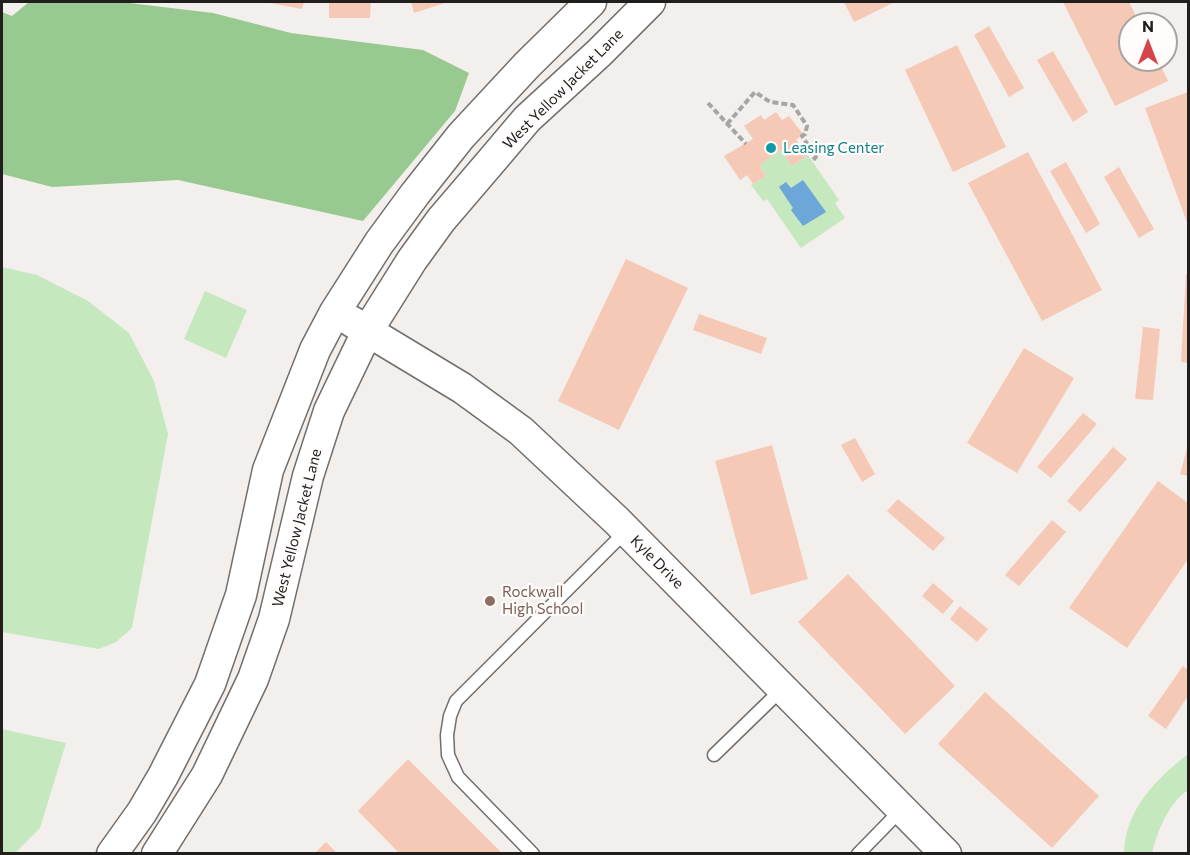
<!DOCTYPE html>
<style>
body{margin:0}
#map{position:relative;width:1190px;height:855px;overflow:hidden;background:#f3efec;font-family:Commissioner,sans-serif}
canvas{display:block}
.frame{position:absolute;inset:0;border:3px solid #201f1e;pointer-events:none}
.north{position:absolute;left:1118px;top:12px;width:60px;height:60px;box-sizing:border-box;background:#fffcfb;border:2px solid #a6a4a3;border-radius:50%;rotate:0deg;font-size:16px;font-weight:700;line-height:24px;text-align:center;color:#201f1e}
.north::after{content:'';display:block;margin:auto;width:21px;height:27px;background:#d4444a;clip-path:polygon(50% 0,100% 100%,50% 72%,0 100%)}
</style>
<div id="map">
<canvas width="1190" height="855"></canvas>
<div class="frame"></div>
<div class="north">N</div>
</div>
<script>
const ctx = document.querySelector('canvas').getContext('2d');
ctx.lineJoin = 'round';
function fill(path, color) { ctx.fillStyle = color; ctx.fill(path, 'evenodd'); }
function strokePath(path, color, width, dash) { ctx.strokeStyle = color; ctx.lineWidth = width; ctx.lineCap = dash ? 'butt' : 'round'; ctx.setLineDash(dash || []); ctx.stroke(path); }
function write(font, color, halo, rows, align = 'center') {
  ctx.font = font + ' Commissioner,sans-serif'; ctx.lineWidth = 4.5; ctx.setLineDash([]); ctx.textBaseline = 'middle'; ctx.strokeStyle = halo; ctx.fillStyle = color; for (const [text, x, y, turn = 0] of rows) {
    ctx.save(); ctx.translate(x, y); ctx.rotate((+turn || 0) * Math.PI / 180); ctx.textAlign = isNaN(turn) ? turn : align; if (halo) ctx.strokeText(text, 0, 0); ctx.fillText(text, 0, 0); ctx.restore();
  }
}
fill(new Path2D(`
 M781 150 792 166 808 155 839 200 835 203 845 218 801 248 767 199 763 201 751 185 766 176 759 165Z
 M2 267 37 275 88 301 129 333 154 381 168 434 132 628 116 642 99 649 2 632Z
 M205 291 247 310 226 358 184 339Z
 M2 729 66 743 40 828 15 853H2Z
 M1188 754V790C1168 804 1158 830 1152 853H1124C1125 810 1156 779 1188 754Z`), '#c5e8bf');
fill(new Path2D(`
 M29 2H121L213 13 291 33 423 50 469 73 455 111 363 221 178 180 52 187 2 174V12L12 16Z`), '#98c990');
fill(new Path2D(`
 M803 180 826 212 803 226 791 210 793 208 779 187 786 182 791 188Z`), '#6da6d8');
fill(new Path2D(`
 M264 2H304L302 9Z
 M329 2H371L370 18H329Z
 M411 2H448L414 13Z
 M844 2H895L854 22Z
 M1063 2H1129L1140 24H1130V60H1158L1168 81 1115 106Z
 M989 26 1024 88 1009 97 974 35Z
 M957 45 1006 147 953 172 905 70Z
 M1053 51 1088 112 1073 122 1037 60Z
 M1188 92V225L1145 108Z
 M776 112 782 120 789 116 803 134 796 140 808 155 792 166 781 150 759 165 766 176 753 184 747 175 740 180 724 156 753 139 744 126 761 115 764 120Z
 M1028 152 1102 290 1042 321 968 183Z
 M1066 162 1100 224 1086 233 1050 171Z
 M1119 167 1154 229 1139 238 1104 177Z
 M626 259 688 288 619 430 558 401Z
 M1186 274H1188V363L1181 362Z
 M699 314 767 338 761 354 693 330Z
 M1143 327 1160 329 1153 400 1135 399Z
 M1024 348 1074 378 1017 473 967 443Z
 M1083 413 1097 424 1051 478 1037 467Z
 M855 438 875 474 862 482 841 445Z
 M772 445 808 579 751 595 715 461Z
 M1188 445V476L1180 474Z
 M1113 447 1127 459 1080 512 1067 501Z
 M1158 481 1188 503V559L1127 648 1069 608Z
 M898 499 945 538 933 551 887 511Z
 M1052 520 1066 532 1019 586 1005 575Z
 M848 574 955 686 905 734 798 622Z
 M933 583 954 601 943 614 922 596Z
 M960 606 988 629 977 642 950 619Z
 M1183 666 1188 670V696L1166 729 1148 716Z
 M985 692 1099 796 1052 848 938 744Z
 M408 759 503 854H400L358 811Z
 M326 842 338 854H314Z`), '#f5c9b6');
const service = new Path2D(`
 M714 755 782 689
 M533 854 458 777 448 755 447 735 450 716 456 701 626 531
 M858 854 902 809`);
const tertiary = new Path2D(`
 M351 321 462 388 521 431 617 521 946 854
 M112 854 142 812 163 776 210 684 241 595 268 470 315 350 335 312 379 243 415 194 461 136 527 65 591 2
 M157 854 207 775 253 679 274 619 308 476 329 411 368 330 412 260 441 220 494 158 527 119 599 53 650 2`);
strokePath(service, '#726e6c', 15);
strokePath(tertiary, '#726e6c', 33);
strokePath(new Path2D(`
 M708 103 746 144
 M727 124 755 92 770 102 793 105 807 126 805 134 802 136 816 157 812 161`), '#a7a4a2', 4, [6, 3]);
strokePath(service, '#fff', 12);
strokePath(tertiary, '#fff', 30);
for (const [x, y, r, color] of [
 [771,148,6,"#0f9aa8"],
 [490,601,6,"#8d6e63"]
]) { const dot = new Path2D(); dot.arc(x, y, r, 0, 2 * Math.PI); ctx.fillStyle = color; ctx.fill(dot); strokePath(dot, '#fffcfb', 2); }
write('15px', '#201f1e', '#fffcfb', [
 ["West Yellow Jacket Lane",563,89,-45],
 ["West Yellow Jacket Lane",297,528,-76],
 ["Kyle Drive",657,562,45]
]);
write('15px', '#0d838f', '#fffcfb', [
 ["Leasing Center",783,148]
], 'left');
write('15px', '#785e54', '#fffcfb', [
 ["Rockwall",502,592],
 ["High School",502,609]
], 'left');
</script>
